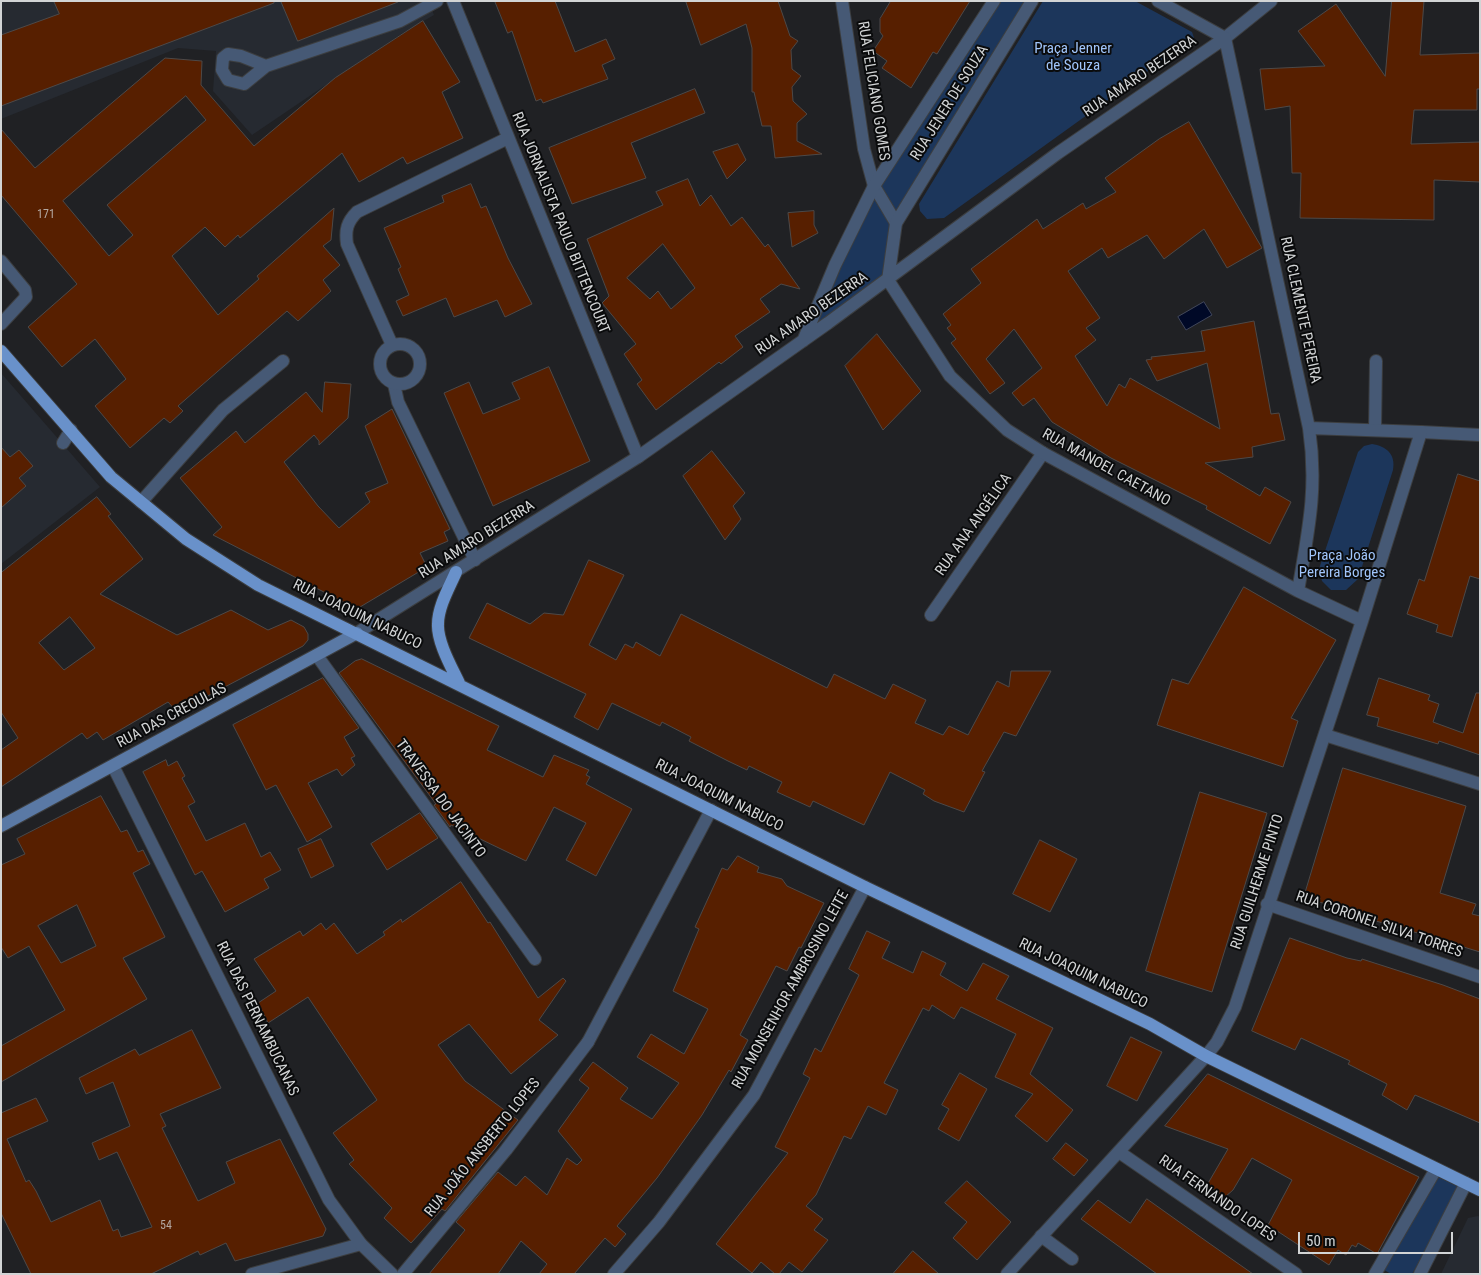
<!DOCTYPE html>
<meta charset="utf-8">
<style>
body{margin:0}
#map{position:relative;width:1481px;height:1275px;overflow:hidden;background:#202124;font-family:"Roboto Condensed",sans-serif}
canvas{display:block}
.frame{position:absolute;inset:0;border:2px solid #d2d4d5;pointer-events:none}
.scale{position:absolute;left:1298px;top:1232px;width:155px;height:22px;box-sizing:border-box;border:2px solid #d2d4d5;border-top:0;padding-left:6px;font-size:15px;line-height:18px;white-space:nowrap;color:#d2d4d5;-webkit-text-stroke:4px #0a0b0c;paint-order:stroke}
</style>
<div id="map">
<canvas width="1481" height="1275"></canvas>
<div class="frame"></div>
<div class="scale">50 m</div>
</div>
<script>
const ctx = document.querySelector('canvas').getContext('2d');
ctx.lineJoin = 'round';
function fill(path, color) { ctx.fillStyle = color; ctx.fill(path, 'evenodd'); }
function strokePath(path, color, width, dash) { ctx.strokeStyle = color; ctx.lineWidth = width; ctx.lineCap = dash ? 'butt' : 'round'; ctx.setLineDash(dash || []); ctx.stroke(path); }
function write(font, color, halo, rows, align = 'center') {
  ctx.font = font + ' "Roboto Condensed",sans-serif'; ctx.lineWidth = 4; ctx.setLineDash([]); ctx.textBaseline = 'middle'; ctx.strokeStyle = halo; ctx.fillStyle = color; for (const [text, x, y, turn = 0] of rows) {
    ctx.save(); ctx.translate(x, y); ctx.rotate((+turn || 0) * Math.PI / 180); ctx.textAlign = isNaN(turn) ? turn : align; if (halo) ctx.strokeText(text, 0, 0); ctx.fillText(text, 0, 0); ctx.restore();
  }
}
fill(new Path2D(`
 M1 1H428L434 15 401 34 252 135 213 91 216 51 178 48 1 119Z
 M1 373 100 487 1 564Z
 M1478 1216 1480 1217V1274H1441L1468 1218Z`), '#262a31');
fill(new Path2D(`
 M994 1H1032L893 224 887 277 803 340 874 191Z
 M1043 1H1135L1192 32 1194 38 944 218 927 219 920 211 919 204Z
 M1372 444C1386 446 1396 454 1393 470L1358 579 1346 590H1331L1322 581 1319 569 1358 452 1364 446Z
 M1436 1169 1466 1183 1412 1274H1391L1381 1268Z`), '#1c365b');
const water = new Path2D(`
 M1204 302 1212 315 1186 330 1178 317Z`);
fill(water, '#000927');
strokePath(water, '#3f465b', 1);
const building = new Path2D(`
 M54 1H274V3L1 106V35L59 14Z
 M281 1H398V2L298 41Z
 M495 1H555L575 52 606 39 615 59 602 65 608 79 543 103 541 99 536 101 512 31 508 33Z
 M686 1H778L790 36 798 41 791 50 792 69 801 76 792 87 793 101 807 114 797 123V141L822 154 775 158 771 126H762L754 92H752V48L746 24 701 45Z
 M891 1H970L937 54 933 52 911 88 882 68 887 61 873 51 883 36 880 32V19Z
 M1392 1H1424L1420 55 1480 53V89H1477V110H1414L1411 144 1480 142V182L1434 180V220L1300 218 1301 173H1292L1290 106 1265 110 1260 69 1325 66 1298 31 1336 4 1385 76Z
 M423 21 460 82 442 92 463 138 407 164 403 157 359 182 342 153 240 238 238 235 225 247 205 227 172 256 218 315 259 279 257 276 334 208 331 240 323 246 340 265 323 280 331 291 298 321 287 311 178 406 183 411 170 423 164 418 130 448 95 406 126 379 95 339 62 367 28 327 77 284 1 195V129L35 168 165 58 202 61 201 85 254 146 335 78ZM186 96 206 120 107 205 133 235 109 256 63 201Z
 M695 89 705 113 631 143 646 178 572 204 549 148Z
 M1189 122 1262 248 1227 268 1204 229 1164 259 1147 235 1108 258 1102 248 1068 271 1100 318 1086 328 1096 340 1075 356 1107 406 1119 384 1125 388 1130 378 1220 429 1207 363 1157 381 1146 360 1152 359 1151 357 1205 351 1201 331 1254 321 1271 414 1279 413 1285 440 1252 447 1253 457 1205 463 1260 496 1265 487 1291 502 1270 544 1206 509 1207 506 1111 458 1052 422 1034 398 1023 406 1012 393 1042 368 1014 329 986 359 1005 383 990 394 951 343 956 339 947 328 951 325 943 314 981 283 971 269 1037 219 1043 229 1083 203 1086 209 1116 192 1105 178 1159 139Z
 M738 144 746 160 727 179 713 152Z
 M688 179 700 206 711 195 731 226 742 217 765 247 768 244 800 289 781 284 760 299 770 312 735 336 743 347 721 364 719 362 656 410 637 384 642 380 624 354 636 344 602 303 609 296 587 239 663 205 656 192ZM663 244 695 288 671 309 658 291 650 299 627 278Z
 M471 184 481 208 486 206 508 258 532 304 505 317 497 300 454 317 446 298 403 316 396 301 409 295 398 269 401 267 384 228 444 202 442 196Z
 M814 211V225L818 233 792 247 788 213Z
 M877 334 921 391 883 430 845 366Z
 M549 367 590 461 493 506 444 393 469 382 483 414 520 399 512 383Z
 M325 382 351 384 348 418 319 445V441L314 435 284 462 318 506 339 528 370 502 365 493 388 483 365 426 392 409 450 529 444 532 448 541 420 553 427 567 360 607H353L213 535 222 527 180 478 236 431 245 443 306 392 322 412Z
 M1 447 10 457 19 450 33 466 19 478 26 486 1 508Z
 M712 451 745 493 733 506 741 519 725 540 683 476Z
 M1458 474 1480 481V579L1470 576 1452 637 1436 632 1438 625 1407 614 1419 579 1424 581Z
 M97 497 111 514 108 516 143 559 100 594 177 635 231 610 268 630 291 620 304 627 308 634V640L303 646 177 712 168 702 103 740 97 732 87 739 82 733 1 787V750L18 738 1 712V573ZM70 617 95 648 64 670 39 643Z
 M589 560 624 575 589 645 616 660 625 644 633 648 636 642 660 656 681 614 827 688 834 674 885 699 893 684 926 700 915 723 943 735 949 726 968 735 997 681 1009 687 1011 671H1051L1016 736 1004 732 982 771 985 772 964 812 934 801 923 794 925 790 890 772 864 825 813 801 810 807 777 792 782 782 749 766 747 770 728 761 689 741 691 737 662 722 660 726 612 703 598 730 574 717 586 694 469 638 487 603 530 624 544 613 563 615Z
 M1244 587 1336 640 1291 718 1298 721 1283 767 1157 725 1172 679 1188 684Z
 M362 659 499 726 487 750 543 777 554 755 589 770 586 775 590 777 586 784 632 809 596 876 566 860 586 823 554 807 526 861 451 825 450 827 434 805 436 804 339 673 355 661Z
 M323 678 359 728 344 737 355 756 351 758 355 765 342 776 337 769 308 783 332 827 307 842 276 785 266 790 233 725Z
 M1379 678 1430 695 1428 700 1439 704 1433 722 1463 733 1476 693H1480V755L1439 741 1438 744 1377 726 1379 718 1367 715Z
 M166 760 168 766 177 761 185 776 182 778 195 802 188 806 206 841 245 823 261 857 270 852 281 870 264 879 269 888 225 912 202 871 195 875 143 772Z
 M1343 768 1466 806 1440 893 1476 904 1472 914 1480 916V952L1444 941 1442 945 1426 940 1428 936 1376 921 1378 918 1319 902 1320 898 1305 894Z
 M1200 792 1267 813 1212 992 1146 971Z
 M101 796 121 832 127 830 138 852 143 850 150 864 133 873 165 937 123 958 147 999 1 1082V1046L65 1010 29 946 8 958 1 947V865L25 854 17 839ZM77 905 96 946 61 963 38 926Z
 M420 813 438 838 387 870 371 844Z
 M321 839 334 866 311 878 298 849Z
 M1040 840 1077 859 1050 912 1013 894Z
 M738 856 759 867 757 872 782 879 787 886 824 903 801 948 799 947 787 971 776 966 740 1035 748 1040 731 1072 729 1070 702 1115 657 1178 617 1226 626 1234 615 1247 605 1238 574 1274H539L547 1264 521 1241 498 1274H429L465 1230 456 1222 498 1172 516 1186 525 1176 547 1195 567 1158 577 1165 582 1160 558 1131 589 1088 579 1080 593 1062 628 1088 620 1099 652 1119 679 1083 637 1057 651 1034 684 1054 708 1009 673 991 699 929 695 927 722 868 727 870Z
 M461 882 488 923 490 922 538 998 563 978 566 981 539 1020 558 1035 511 1074 469 1024 438 1045 465 1081 518 1120 445 1211 442 1209 411 1243 384 1218 392 1208 349 1164 354 1160 333 1133 377 1100 308 997 268 1023 258 1003 276 991 254 959 300 931 303 936 321 923 326 930 334 923 357 954 385 935 383 932 401 919 402 922Z
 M867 931 890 942 882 958 913 973 922 951 946 963 940 975 967 991 983 963 1009 976 996 999 1053 1028 1030 1074 1073 1110 1047 1142 1015 1116 1033 1094 995 1077 1016 1034 961 1007 954 1019 932 1005 929 1011 923 1008 884 1083 898 1090 886 1115 868 1106 851 1139 844 1136 816 1195 806 1206 823 1219 814 1230 828 1240 802 1272 789 1262 779 1274H775L761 1262 752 1273 716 1244 788 1153 775 1147 810 1078 803 1074 815 1048 821 1052 859 975 849 969Z
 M1290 938 1347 958 1361 961 1362 959 1443 985 1480 999V1123L1415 1095 1407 1110 1382 1095 1387 1084 1348 1064 1350 1061 1301 1038 1295 1050 1252 1031Z
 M192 1030 221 1088 160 1114 166 1126 162 1128 198 1201 235 1183 226 1162 280 1139 326 1229 323 1236 235 1261 226 1243 200 1255 198 1251 151 1274H31L1 1213V1113L36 1098 48 1121 7 1139 26 1182 29 1180 36 1191 51 1222 100 1200 113 1231 118 1229 121 1237 152 1227 117 1152 99 1160 92 1143 130 1126 113 1082 86 1094 79 1078 135 1049 139 1055Z
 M1131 1037 1162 1052 1137 1101 1107 1086Z
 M960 1073 987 1089 959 1141 938 1129 949 1109 942 1105Z
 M1208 1074 1419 1177 1377 1254 1358 1243 1356 1247 1352 1245 1346 1255 1338 1250 1329 1265 1268 1225 1292 1180 1252 1158 1233 1190 1225 1197 1207 1185 1228 1149 1165 1126Z
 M1066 1143 1088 1160 1074 1176 1053 1159Z
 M967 1181 1011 1222 977 1260 953 1238 967 1222 945 1203Z
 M1147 1199 1206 1241 1253 1274H1157L1081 1219 1098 1200 1130 1223Z
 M913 1251 939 1274H893Z`);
fill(building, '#571f00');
strokePath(building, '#4d4948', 1);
const service = new Path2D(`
 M266 66 241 56 228 54 223 58 222 70 228 80 244 84 266 66 400 21 437 1
 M1 261 25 290 26 297 1 324
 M394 384 398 402 475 560
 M1375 430 1376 361
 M63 443 71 430
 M141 502 223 410 283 361
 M588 1042 711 810
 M1041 1236 1072 1259`);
const minor = new Path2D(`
 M453 1 638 457
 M842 1 864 149 874 186 896 223
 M1225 38 1271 1
 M380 364a20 20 0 1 1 40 0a20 20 0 1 1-40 0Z
 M392 345 347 244C345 230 347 222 357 212L508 138
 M1421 432 1480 435
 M931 615 1043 453
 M318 657 535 959
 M1325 735 1480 784
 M1267 904 1480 977
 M1119 1152 1296 1274
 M252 1274 361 1244
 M403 1274 506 1150 588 1042
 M1007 1274 1206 1056
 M1375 1274 1436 1169
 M1420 1274 1466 1183`);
const tertiary = new Path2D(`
 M1158 1 1225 38
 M1225 38 1309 428C1318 489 1308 532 1298 591
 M888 280 950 376 1007 430 1043 453 1298 591 1362 621
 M888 280 896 223 1032 1
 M803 341 835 265 874 186 994 1
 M357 633 638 457 828 323 1058 153 1225 38
 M113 766 329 1200 361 1244 392 1274
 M1206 1056 1217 1042 1235 1007 1362 621 1421 432 1309 428
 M614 1274 659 1222 754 1095 865 887`);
const secondary = new Path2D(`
 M1 826 357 633`);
const primary = new Path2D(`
 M1 351 111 477 186 539 258 585 865 887 1150 1024 1206 1056 1480 1190
 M456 572C449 588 438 607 438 624 437 642 452 668 459 683`);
strokePath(service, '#3c3e40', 14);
strokePath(minor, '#3c3e40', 14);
strokePath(tertiary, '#3c3e40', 14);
strokePath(secondary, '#3c3e40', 14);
strokePath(primary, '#3c3e40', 14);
strokePath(service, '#465975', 12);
strokePath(minor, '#465975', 12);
strokePath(tertiary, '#465975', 12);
strokePath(secondary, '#5a79a5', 12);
strokePath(primary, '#6991ca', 12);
write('12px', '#b3a7a0', null, [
 ["171",46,215],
 ["54",166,1226]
]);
write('15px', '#a0c5fb', '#0a0b0c', [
 ["Praça Jenner",1073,49],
 ["de Souza",1073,66],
 ["Praça João",1342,556],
 ["Pereira Borges",1342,573]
]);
write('15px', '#d2d4d5', '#0a0b0c', [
 ["RUA AMARO BEZERRA",1140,77,-34],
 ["RUA FELICIANO GOMES",873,91,81],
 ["RUA JENER DE SOUZA",950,103,-58],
 ["RUA JORNALISTA PAULO BITTENCOURT",560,223,68],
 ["RUA CLEMENTE PEREIRA",1300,310,78],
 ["RUA AMARO BEZERRA",812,314,-35],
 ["RUA MANOEL CAETANO",1106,468,29],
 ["RUA ANA ANGÉLICA",974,525,-55],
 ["RUA AMARO BEZERRA",477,540,-32],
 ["RUA JOAQUIM NABUCO",357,615,26],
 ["RUA DAS CREOULAS",172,716,-28],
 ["RUA JOAQUIM NABUCO",719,796,27],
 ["TRAVESSA DO JACINTO",440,799,54],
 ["RUA GUILHERME PINTO",1258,882,-72],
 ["RUA CORONEL SILVA TORRES",1379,925,19],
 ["RUA JOAQUIM NABUCO",1083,974,26],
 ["RUA MONSENHOR AMBROSINO LEITE",791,990,-61],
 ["RUA DAS PERNAMBUCANAS",257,1019,64],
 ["RUA JOÃO ANSBERTO LOPES",483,1148,-51],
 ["RUA FERNANDO LOPES",1217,1199,35]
]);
</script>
